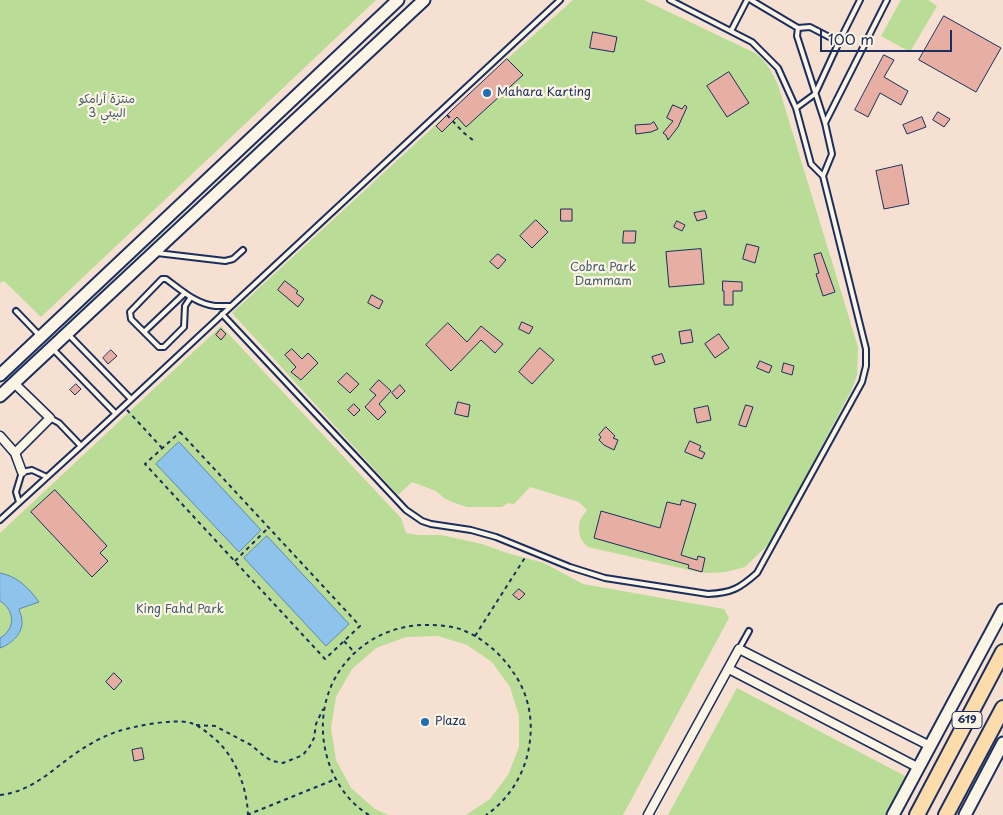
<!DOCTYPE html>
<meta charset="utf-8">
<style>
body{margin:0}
#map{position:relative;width:1003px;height:815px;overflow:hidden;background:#f6e0d1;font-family:"Playpen Sans",sans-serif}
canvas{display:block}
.scale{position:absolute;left:820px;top:30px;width:132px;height:22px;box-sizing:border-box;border:2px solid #1b2f5e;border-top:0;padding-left:6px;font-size:15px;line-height:18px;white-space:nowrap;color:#1b2f5e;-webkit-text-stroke:4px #fcf5e5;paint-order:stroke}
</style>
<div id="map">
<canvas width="1003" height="815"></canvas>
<div class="scale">100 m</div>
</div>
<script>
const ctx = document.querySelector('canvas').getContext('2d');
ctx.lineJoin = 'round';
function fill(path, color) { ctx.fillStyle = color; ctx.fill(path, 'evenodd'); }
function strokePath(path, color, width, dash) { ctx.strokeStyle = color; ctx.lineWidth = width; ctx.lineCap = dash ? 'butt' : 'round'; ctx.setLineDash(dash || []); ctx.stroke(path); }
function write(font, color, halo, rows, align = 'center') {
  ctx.font = font + ' "Playpen Sans","Playpen Sans Arabic",sans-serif'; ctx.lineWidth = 4.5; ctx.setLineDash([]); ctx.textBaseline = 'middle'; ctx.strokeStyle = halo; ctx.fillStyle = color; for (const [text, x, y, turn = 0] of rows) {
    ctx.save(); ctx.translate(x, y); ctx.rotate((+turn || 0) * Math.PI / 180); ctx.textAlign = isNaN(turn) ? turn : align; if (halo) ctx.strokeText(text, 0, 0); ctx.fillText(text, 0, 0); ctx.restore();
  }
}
fill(new Path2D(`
 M0 0H376L41 317 4 281 0 283Z
 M573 0H644L755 53C766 61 772 72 778 85L858 347 857 375 852 389 771 542 745 567 726 572 709 573 698 572 588 547C580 541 577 530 580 521 581 517 585 513 587 510L579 502 530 487 514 504 508 503 502 507H467L452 502 444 498 436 491 412 482 398 495 232 313 507 59Z
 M901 0H928L937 6 910 52 881 36Z
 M221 326 401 518 406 533 418 535H441L482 544 507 553 544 563 583 584 724 609 729 618 623 815H466L490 799 508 775 519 747V716L510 687 492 662 467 645 438 636 406 637 376 648 352 669 336 697 331 728 336 760 351 788 375 809 388 815H0V533Z
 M737 688 907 777 887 815H668Z`), '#b9dc96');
const water = new Path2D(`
 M179 442 261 530 239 552 156 464Z
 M267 536 349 624 326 646 244 558Z
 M0 573C17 576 29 588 39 602L19 609C20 613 22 617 22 621 23 634 11 644 0 648V638C16 629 15 610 0 601Z`);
fill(water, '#8ec3eb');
strokePath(water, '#6088b3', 1);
const building = new Path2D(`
 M944 16 1001 48 976 92 919 60Z
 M593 32 617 37 614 52 590 48Z
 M884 55 894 60 884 77 908 91 901 105 880 93 868 117 855 110Z
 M507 59 523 75 466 127 457 117 442 132 436 126 451 111Z
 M729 72 749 103 727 117 707 86Z
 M673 105 682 109 685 105 687 107 678 127 668 140 666 135 663 133 673 121 667 118Z
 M938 112 950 119 944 127 933 120Z
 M922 117 926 127 907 134 903 125Z
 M654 122 658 129 651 132 636 134 635 125 650 124Z
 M902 165 909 204 884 209 876 171Z
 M561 209H572V221H561Z
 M705 211 707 218 697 221 694 213Z
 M536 220 548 232 532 248 520 236Z
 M677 221 685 225 682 231 674 227Z
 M624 231H636L635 243H623Z
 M747 244 759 247 755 263 743 259Z
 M701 249 704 284 669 287 666 252Z
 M821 253 835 292 823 296 816 274 819 273 814 255Z
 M498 254 506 260 498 269 490 262Z
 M285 281 298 291 296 293 304 299 298 307 278 290Z
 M723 281 742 282V291H733V305H724V291H723Z
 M372 295 383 301 379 309 368 303Z
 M522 322 533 327 529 334 519 329Z
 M448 323 467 342 481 326 503 344 495 353 481 340 451 371 426 345Z
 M221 329 226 334 221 340 216 335Z
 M691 330 693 342 681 344 679 332Z
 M719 334 729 348 715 358 705 344Z
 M540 348 554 360 532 384 519 372Z
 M292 349 302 359 308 353 318 363 301 380 291 372 296 367 285 355Z
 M111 350 117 356 108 364 103 358Z
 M662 354 665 362 655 365 652 357Z
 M760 361 772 366 769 373 757 368Z
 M784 363 794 366 792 375 782 372Z
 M347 373 359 384 350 393 338 382Z
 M379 380 391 391 379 404 386 412 378 420 365 407 376 395 370 390Z
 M76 384 81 389 75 395 70 390Z
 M400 385 405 391 397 399 392 393Z
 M458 402 470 405 468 417 455 414Z
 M354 404 360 410 354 416 348 410Z
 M746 405 753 407 746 427 739 425Z
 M708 406 711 420 697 423 694 409Z
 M606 427 615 436 613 438 618 440 614 450 604 445 599 440 601 437 599 435Z
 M690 441 701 446 699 450 705 453 702 459 685 452Z
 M55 490 107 546 100 553 108 561 92 577 31 512Z
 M682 500 696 504 681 555 697 560 698 556 705 558 702 572 688 568 689 565 594 538 601 511 660 528 667 502 680 505Z
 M519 589 525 594 519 600 513 595Z
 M114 673 122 681 114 690 106 682Z
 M142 748 144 759 134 761 132 750Z`);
fill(building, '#e7aea3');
strokePath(building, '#1b2f5e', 1);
const lane = new Path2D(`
 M751 0 798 28 797 36 825 123 832 154 823 176
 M798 28 810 27 839 42
 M731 31 747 0
 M796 108 815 94 839 42 860 0
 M825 123 887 0
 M157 253 225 261 233 259 243 250
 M191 297 185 306 184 327 164 347H159L131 319 130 312 162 279H166C181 290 196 304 215 306 220 306 225 306 230 306
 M16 311 39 335
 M222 314 406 510 422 521 431 524 471 530 496 537 570 567 605 578 708 594C732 593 740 588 757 573L862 382 866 366V349L823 176 811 164 796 108 778 68 752 42 670 0
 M144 332 185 293
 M68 334 131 399
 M52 348 115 413
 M50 418 59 423 81 446
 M19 502 16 492 22 472 32 470 47 477
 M0 520 81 446 560 0
 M739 649 749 631`);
const street = new Path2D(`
 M14 383 50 418 15 453
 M0 436 15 453 22 472
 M729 669 919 768
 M648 815 739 649 930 746`);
const secondary = new Path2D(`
 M0 375 398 0
 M0 396 424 0
 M893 815 1003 610
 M965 815 1003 743`);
const highway = new Path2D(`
 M917 815 1003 652
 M946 815 1003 708`);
strokePath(lane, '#1b2f5e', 8);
strokePath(street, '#1b2f5e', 11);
strokePath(secondary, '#1b2f5e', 15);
strokePath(highway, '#1b2f5e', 18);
strokePath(new Path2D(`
 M447 115 464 133 474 141
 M127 410 162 448
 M180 432 360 626 325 659 145 464Z
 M235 561 269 527
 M475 636 526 556
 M344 641 354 652
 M196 725 215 726 251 745 264 756 272 761 283 763 303 755 310 746 314 738 316 724 323 709
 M0 795C35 791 54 767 82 749 93 742 106 735 119 731 135 726 175 718 191 723 200 726 208 733 216 740 236 758 247 788 248 815
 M247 815 336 779
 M369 815C338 796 321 758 323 721 326 665 373 624 428 625 440 625 454 626 465 631 485 640 501 654 513 672 527 691 533 716 530 740 527 770 511 798 486 815`), '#1b2f5e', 2, [4, 4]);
strokePath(lane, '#fcf5e5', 4);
strokePath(street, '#fcf5e5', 8);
strokePath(secondary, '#fcf5e5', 11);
strokePath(highway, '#fddcac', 14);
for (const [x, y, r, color] of [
 [487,93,5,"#1f6fb2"],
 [425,722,5,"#1f6fb2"]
]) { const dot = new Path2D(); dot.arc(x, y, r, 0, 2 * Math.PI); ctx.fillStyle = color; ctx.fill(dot); strokePath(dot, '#fcf5e5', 2); }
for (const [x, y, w] of [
 [967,720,30]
]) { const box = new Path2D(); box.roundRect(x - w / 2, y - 8.5, w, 17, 4); ctx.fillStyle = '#fcf5e5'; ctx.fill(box); strokePath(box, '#1b2f5e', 1); }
write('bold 11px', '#1b2f5e', null, [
 ["619",967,720]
]);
write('12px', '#1b2f5e', '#fcf5e5', [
 ["Mahara Karting",497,93],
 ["Plaza",435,722]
], 'left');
write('12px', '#425a6c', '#fcf5e5', [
 ["منتزة أرامكو",107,100],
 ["البيئي 3",107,114],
 ["Cobra Park",603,268],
 ["Dammam",603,282],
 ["King Fahd Park",180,610]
]);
</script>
